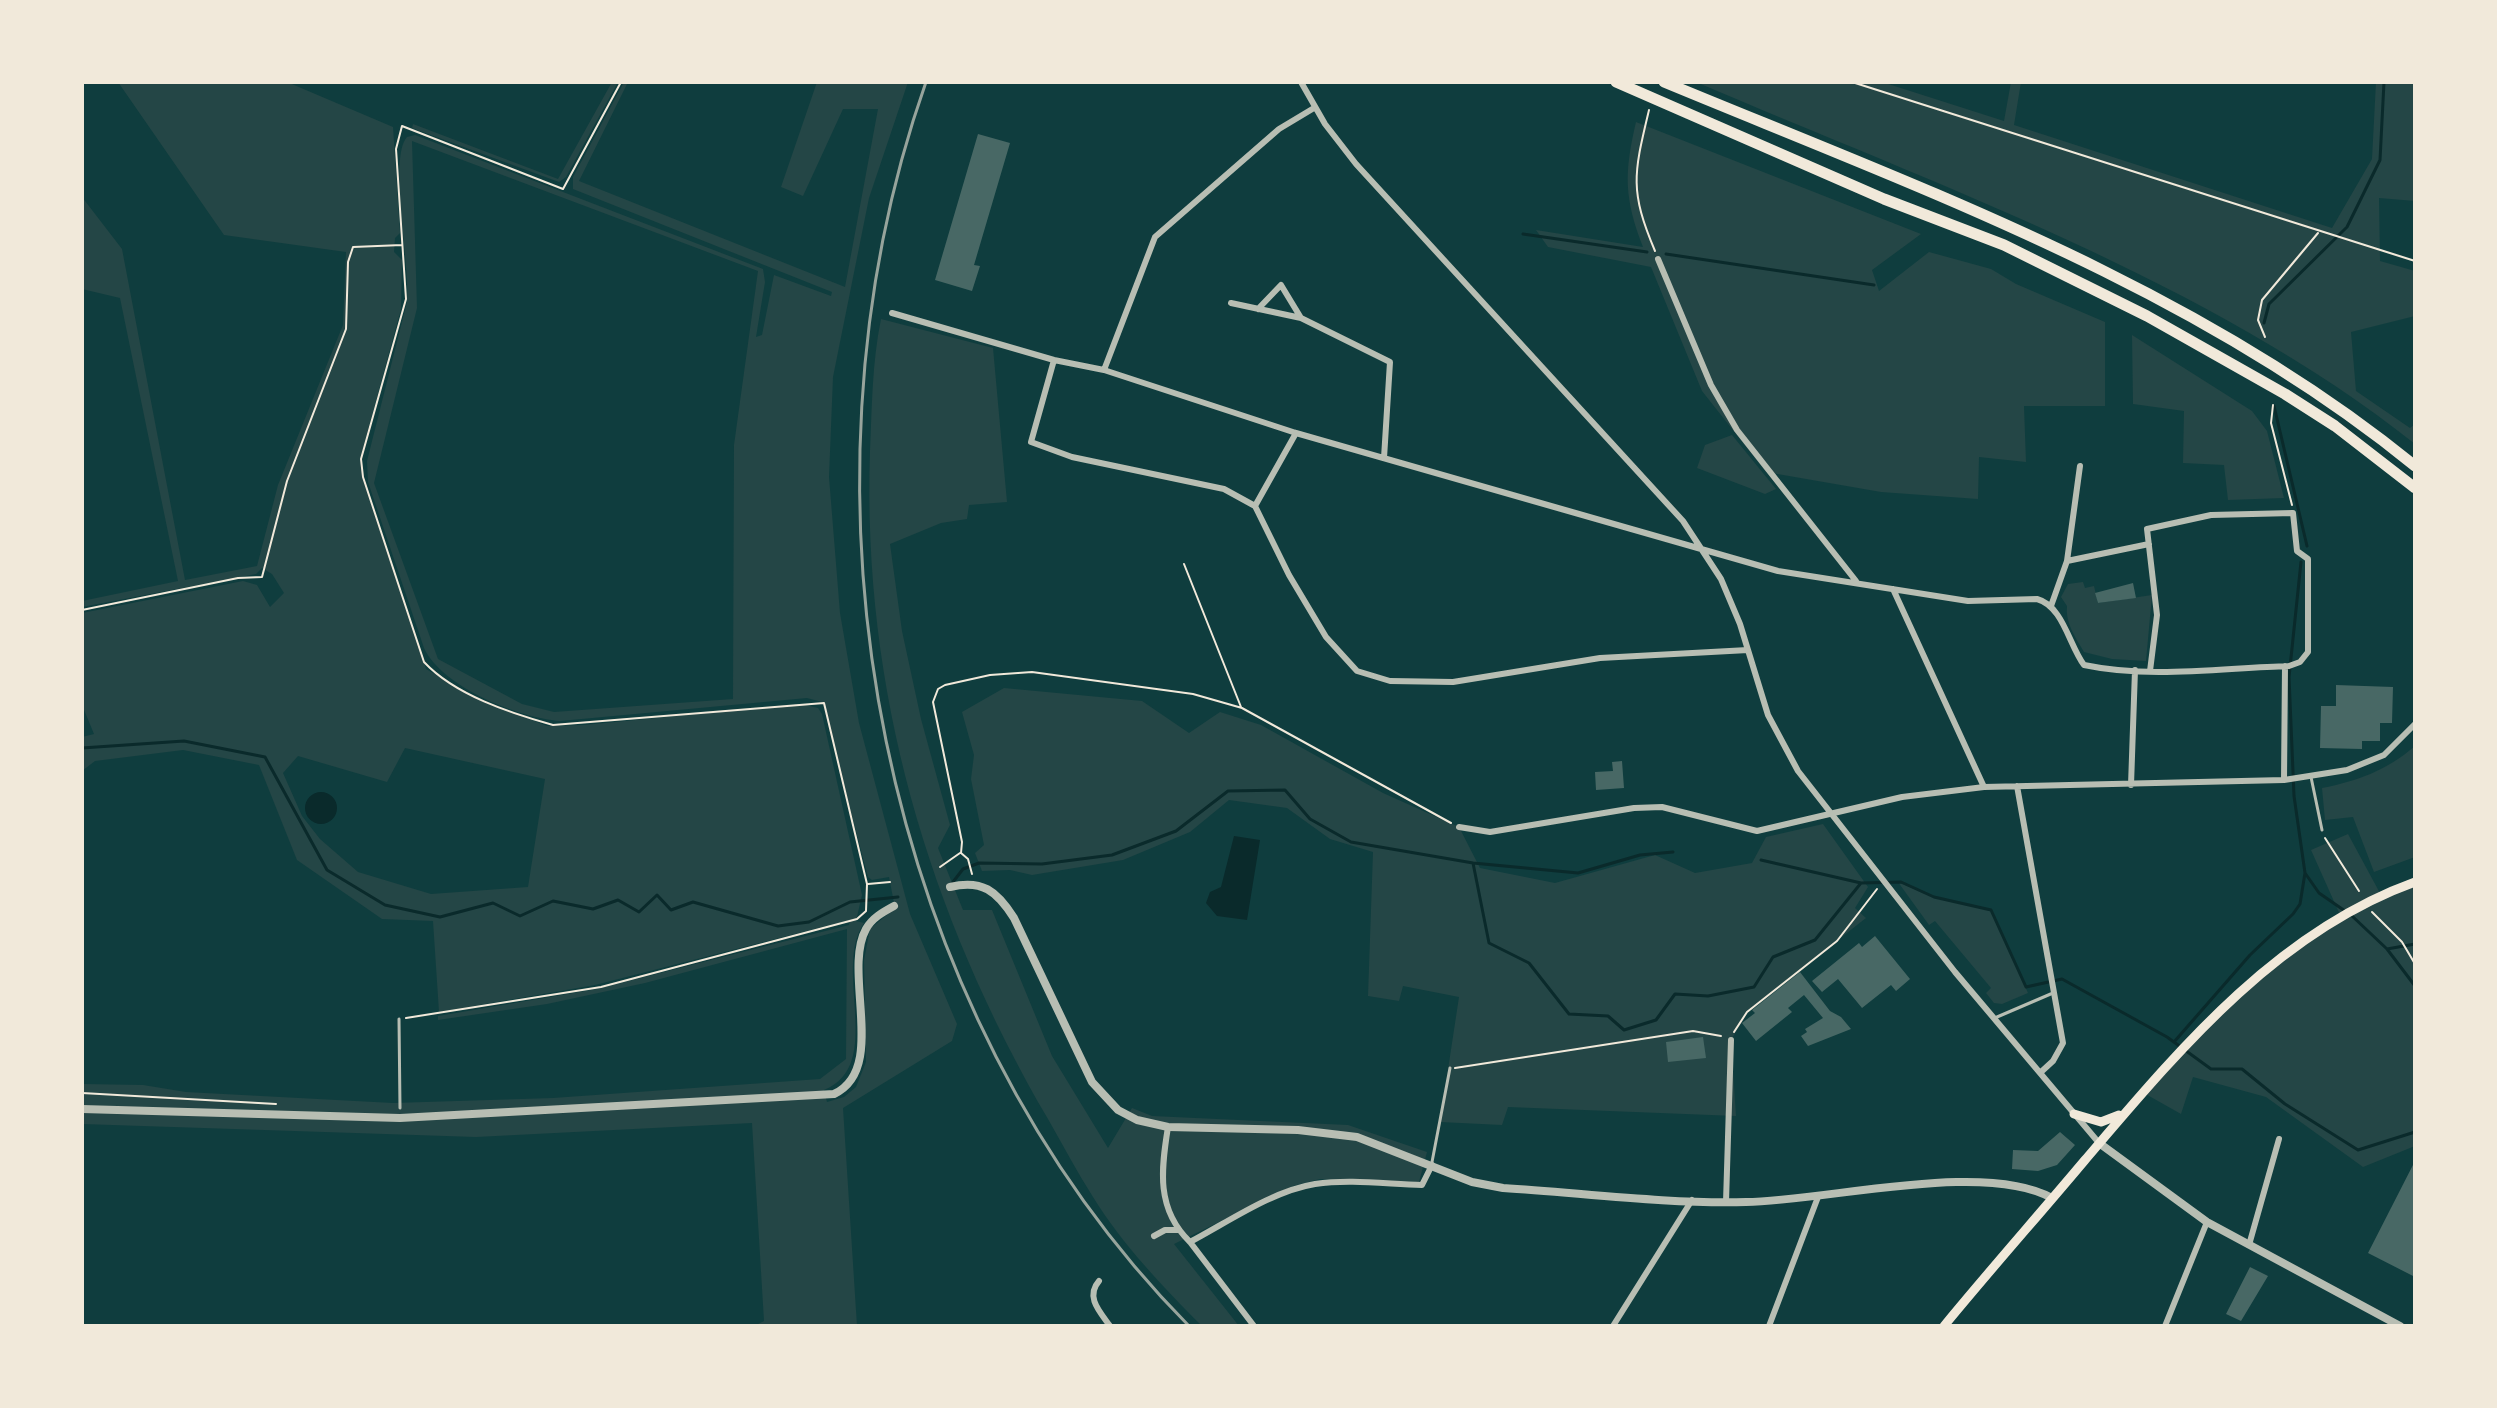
<!DOCTYPE html>
<style>
body{margin:0}
#map{position:relative;width:2497px;height:1408px;overflow:hidden;background:#0f3d3e;font-family:"DM Sans",sans-serif}
canvas{display:block}
.frame{position:absolute;inset:0;border:84px solid #f1e9da;pointer-events:none}
</style>
<div id="map">
<canvas width="2497" height="1408"></canvas>
<div class="frame"></div>
</div>
<script>
const ctx = document.querySelector('canvas').getContext('2d');
ctx.lineJoin = 'round';
function fill(path, color) { ctx.fillStyle = color; ctx.fill(path, 'evenodd'); }
function strokePath(path, color, width, dash) { ctx.strokeStyle = color; ctx.lineWidth = width; ctx.lineCap = dash ? 'butt' : 'round'; ctx.setLineDash(dash || []); ctx.stroke(path); }
fill(new Path2D(`
 M118 82H287L393 127 400 233 395 238 394 252 402 260 401 309 362 452V472L426 669 477 698 547 726 584 725 801 704 818 708 822 714 862 895 856 921 864 923C832 969 886 1065 824 1090L827 1102 844 1097 856 1087 866 1062 864 960 870 929 895 908 889 877 872 880 868 877 822 702 807 698 560 721C519 718 442 687 424 648L368 482 367 461 407 302C411 266 388 158 407 137L415 135 763 269 765 282 756 337 762 335 774 275 831 296 832 292 573 189V177L624 82H628L579 181 845 287 878 109H843L803 196 781 187 817 82H908L869 198 833 377 829 477 840 613 859 723 910 914 957 1024 952 1041 843 1108 857 1326H754L764 1321 752 1123 476 1137 82 1124V1084L143 1085 186 1092 393 1103 553 1098 820 1079 846 1059 847 929 645 983 547 1004 438 1020V1016L597 989 849 925 850 920 595 985 439 1012 433 921 382 919 297 860 259 765 183 750 95 761 82 771V737L94 734 82 705V613L243 581 257 585 270 607 284 593 272 574 262 568 256 574 82 607V601L178 581 120 298 82 289V197L122 249 185 580 257 566 278 485 343 325 346 252 224 235ZM412 141 758 271 734 445 733 699 554 712 522 704 438 659 374 483 417 308ZM405 748 545 779 528 887 431 894 358 872 320 839 302 816 283 773 298 756 387 782Z
 M612 82H618L566 177 559 182 412 128 413 124 558 179Z
 M1696 82H1882L2004 121 2011 82H2021L2014 125 2332 228 2372 159 2376 82H2415V201L2379 198 2380 261 2415 271V316L2351 332 2356 391 2410 428 2415 424V444C2212 282 1934 184 1696 82Z
 M1636 122 1921 234 1872 270 1879 291 1929 252 1991 269 2016 284 2105 322V406H2024L2026 462 1979 457 1978 499 1881 492 1766 472 1702 391 1651 267 1548 247 1536 230 1643 247C1624 198 1624 173 1636 122Z
 M881 319 993 348 1007 502 969 505 967 519 941 523 890 544 902 631 921 719 950 825 938 848 963 910H992L1052 1056 1108 1148 1132 1108 1152 1116 1348 1125 1427 1152 1419 1182 1320 1179 1293 1186 1174 1244 1239 1326H1202C1163 1287 1122 1244 1093 1197 1077 1172 1063 1145 1048 1119 928 913 862 690 870 451 872 407 872 363 881 319Z
 M2132 335 2252 411 2267 431 2284 498 2228 500 2224 465 2183 463 2184 411 2133 404Z
 M1732 435 1776 489 1765 494 1697 468 1705 445Z
 M2083 582 2085 588 2094 586 2098 603 2152 595 2146 661 2112 659 2084 652C2075 637 2065 622 2067 606L2061 597 2068 584Z
 M1004 688 1142 701 1189 733 1220 712 1261 725 1383 793 1459 827 1480 868 1555 883 1655 855 1695 873 1752 863 1766 837 1823 824 1868 887 1855 908 1866 918 1750 1009 1731 1040 1736 1116 1508 1107 1502 1125 1440 1122 1459 997 1403 986 1399 1001 1368 996 1373 852 1330 839 1287 808 1229 800 1190 832 1123 860 1032 875 1010 870 982 871 975 853 984 845 971 779 974 755 962 712Z
 M2415 746V857L2374 872 2353 817 2325 820 2322 788C2358 781 2387 770 2415 746Z
 M2348 834 2381 895 2415 882V1146L2363 1167 2266 1097 2193 1077 2181 1114 2142 1092 2231 1000 2341 917 2311 850Z
 M1898 882 1934 897 1991 910 2028 993 2002 1004 1994 1003 1986 993 1991 988 1935 921 1929 925Z`), '#244646');
fill(new Path2D(`
 M305 808a16 16 0 1 1 32 0a16 16 0 1 1-32 0Z
 M1234 836 1260 840 1247 920 1217 916 1206 903 1210 892 1221 887Z`), '#0a2a2b');
strokePath(new Path2D(`
 M1523 234 1647 252
 M1666 254 1874 285
 M2264 323 2269 304 2347 227 2380 160 2384 82
 M2274 406 2307 546
 M2301 562 2289 677 2294 796 2305 873 2319 893 2345 911
 M82 748 184 741 265 757 327 870 385 905 440 917 493 903 520 916 553 901 593 909 618 900 639 912 657 895 671 910 693 902 778 926 809 922 850 902 898 897
 M1761 860 1861 883
 M1473 863 1578 873 1640 855 1673 852
 M953 882 963 869 979 863 1042 864 1112 855 1176 831 1228 791 1285 790 1310 819 1351 842 1473 863 1489 943 1529 963 1569 1014 1608 1016 1624 1030 1656 1020 1675 994 1708 996 1754 987 1773 957 1815 940 1861 883 1901 882 1934 897 1991 910 2026 987 2062 979 2167 1037 2211 1069H2242L2285 1104 2358 1150 2415 1132
 M2351 915 2387 949 2415 944
 M2387 949 2415 986
 M2174 1042 2250 955 2293 914 2300 904 2305 873`), '#0a2a2b', 3);
fill(new Path2D(`
 M978 134 1010 143 974 265 980 266 972 291 935 280Z
 M2133 583 2136 598 2098 603 2095 593Z
 M2336 685 2393 687 2392 723H2380V741H2362V749L2320 748 2321 706H2336Z
 M1622 761 1624 788 1596 790 1595 772 1613 771 1612 762Z
 M1875 936 1910 979 1896 991 1891 985 1862 1008 1838 979 1822 992 1812 981 1859 943 1862 947Z
 M1800 972 1830 1011 1841 1017 1851 1029 1808 1046 1801 1036 1807 1032 1805 1029 1823 1018 1804 995 1788 1008 1792 1012 1756 1041 1742 1023 1755 1013 1752 1010Z
 M1703 1037 1706 1058 1668 1062 1666 1042Z
 M2060 1132 2075 1145 2057 1165 2038 1171 2012 1169 2013 1150 2038 1151Z
 M2415 1161V1277L2368 1253Z
 M2250 1267 2268 1276 2241 1321 2226 1314Z`), '#486865');
strokePath(new Path2D(`
 M1852 82 2415 261
 M1649 110C1634 173 1629 190 1655 251
 M2265 337 2258 320 2262 300 2318 233
 M2273 405 2271 423 2292 505
 M1184 564 1241 707
 M82 610 238 578 262 577 287 481 346 329 348 262 353 247 402 245
 M2325 838 2359 891
 M940 867 960 853
 M972 874 968 859 961 853 962 842 933 702 938 689 945 685 990 675 1032 672 1193 694 1242 708 1451 823
 M868 884 890 882
 M2372 912 2402 942 2415 964
 M406 1018 601 987 857 919 866 911 867 884 824 703 553 725C510 713 455 695 424 662L363 477 361 459 406 299 396 149 402 126 563 189 621 82
 M1734 1032 1747 1012 1837 941 1877 889
 M1455 1068 1693 1031 1721 1036
 M82 1093 276 1104`), '#f1e9da', 2);
strokePath(new Path2D(`
 M2311 777 2322 830
 M1997 1017 2053 993
 M399 1019 400 1108
 M1432 1162 1450 1068`), '#b8beb3', 3);
strokePath(new Path2D(`
 M1301 82 1325 124 1356 164 1683 521 1721 579 1740 624 1768 715 1798 771 1955 972 2099 1143
 M1658 259 1711 385 1737 430 1856 581
 M1231 303 1301 318 1390 362 1384 458
 M1258 309 1281 285 1301 318
 M892 313 1054 360 1104 370 1296 433 1778 571 1968 601 2037 599C2063 606 2069 645 2084 665 2150 679 2222 668 2289 666L2300 662 2308 652V559L2297 551 2293 513 2211 515 2147 529 2157 615 2150 671
 M1054 360 1031 442 1072 457 1224 489 1255 506 1289 575 1326 637 1357 671 1390 681 1453 682 1600 658 1748 650
 M1104 370 1155 237 1279 129 1314 108
 M1255 506 1296 433
 M2067 561 2149 544
 M1893 589 1984 787
 M2051 606 2067 561 2080 466
 M2284 780 2285 666
 M2131 785 2135 670
 M2017 786 2063 1043 2053 1061 2041 1072
 M1459 827 1490 832 1634 808 1662 807 1757 831 1902 797 1984 787 2284 780 2347 770 2384 755 2415 724
 M1168 1127C1161 1170 1156 1209 1190 1242 1228 1222 1272 1191 1315 1184 1350 1179 1386 1184 1422 1185L1432 1165
 M1726 1202 1731 1040
 M1154 1236 1165 1230H1178
 M1190 1242 1254 1326
 M2249 1245 2279 1139
 M1099 1281C1085 1297 1100 1312 1110 1326
 M1613 1326 1692 1200
 M1769 1326 1818 1197
 M2165 1326 2207 1222`), '#b8beb3', 6);
strokePath(new Path2D(`
 M950 887C982 879 997 891 1014 918L1092 1082 1118 1110 1137 1120 1168 1127 1298 1130 1357 1137 1472 1182 1503 1188C1583 1193 1665 1204 1746 1202 1827 1201 1984 1160 2052 1198
 M82 1109 400 1118 834 1094C888 1069 842 972 866 929 872 918 883 912 894 906
 M2099 1143 2207 1222 2400 1326`), '#b8beb3', 8);
strokePath(new Path2D(`
 M2074 1114 2101 1122 2119 1115
 M1944 1326C1990 1270 2038 1216 2085 1160 2178 1051 2276 932 2415 882`), '#f1e9da', 9);
strokePath(new Path2D(`
 M1616 82 1884 199 2004 245 2147 316 2285 394 2335 426 2415 488
 M1664 82C1922 189 2196 287 2415 466`), '#f1e9da', 11);
strokePath(new Path2D(`
 M926 82C780 496 878 1011 1189 1326`), '#97a49c', 3);
</script>
